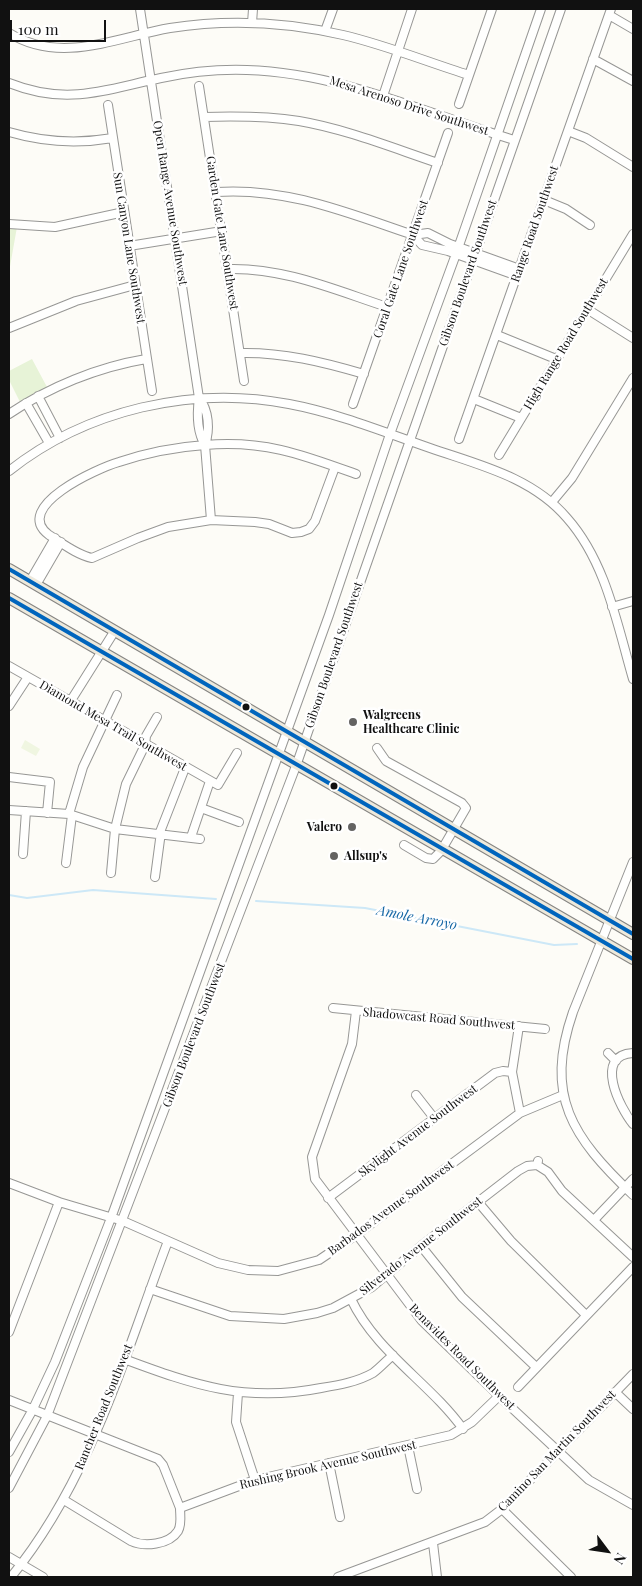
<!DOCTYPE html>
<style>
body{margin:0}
#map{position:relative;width:642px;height:1586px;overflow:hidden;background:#fdfcf7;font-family:"Playfair Display",serif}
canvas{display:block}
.frame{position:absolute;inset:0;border:10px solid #111;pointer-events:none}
.north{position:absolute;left:582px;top:1526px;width:50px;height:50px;-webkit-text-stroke:4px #fff;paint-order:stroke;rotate:121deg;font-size:14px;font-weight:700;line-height:20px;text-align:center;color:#111}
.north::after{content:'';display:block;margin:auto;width:18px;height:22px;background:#111;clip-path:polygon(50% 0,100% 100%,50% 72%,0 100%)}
.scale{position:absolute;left:10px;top:20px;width:96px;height:22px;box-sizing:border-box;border:2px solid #111;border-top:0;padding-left:6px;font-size:15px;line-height:18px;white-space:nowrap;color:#111;-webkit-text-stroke:4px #fff;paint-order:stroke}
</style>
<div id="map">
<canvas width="642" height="1586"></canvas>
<div class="frame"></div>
<div class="north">N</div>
<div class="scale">100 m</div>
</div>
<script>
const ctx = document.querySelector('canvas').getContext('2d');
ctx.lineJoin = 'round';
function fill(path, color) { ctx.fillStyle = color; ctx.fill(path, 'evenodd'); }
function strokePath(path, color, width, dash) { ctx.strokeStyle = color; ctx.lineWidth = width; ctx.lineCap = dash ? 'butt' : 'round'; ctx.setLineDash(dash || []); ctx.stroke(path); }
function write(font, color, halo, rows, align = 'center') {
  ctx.font = font + ' "Playfair Display",serif'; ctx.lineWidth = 5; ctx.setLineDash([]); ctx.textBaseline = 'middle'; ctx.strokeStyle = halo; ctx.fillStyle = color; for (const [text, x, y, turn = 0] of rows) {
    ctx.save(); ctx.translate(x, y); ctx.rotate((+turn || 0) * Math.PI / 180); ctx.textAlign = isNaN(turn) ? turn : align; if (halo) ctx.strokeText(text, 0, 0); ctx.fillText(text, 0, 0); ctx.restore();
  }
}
fill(new Path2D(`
 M9 226 17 227 9 272Z
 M32 359 47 387 20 402 9 380V371Z`), '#e7f3d7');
fill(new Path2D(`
 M25 740 40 749 36 756 21 748Z`), '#f0f6e1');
strokePath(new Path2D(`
 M9 895 27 898 93 890 216 899
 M256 901 365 908 554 945 577 944`), '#cde8f7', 2);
const minor = new Path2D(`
 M140 9 199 398C197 413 197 432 205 445
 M609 15 633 29
 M252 23 253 9
 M325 31 333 9
 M9 33C61 65 117 37 170 28 227 19 287 22 343 35 386 45 427 62 469 75
 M593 59 633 81
 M9 83C67 106 103 90 161 78 189 72 218 69 247 70 341 73 425 113 514 140
 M199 86 244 381
 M383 96 412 9
 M459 104 492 9
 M108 105 152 391
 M204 117C236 116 267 116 299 121 346 129 393 148 438 163
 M568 131 586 138 633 167
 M9 132C43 142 78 144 113 138
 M216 192C286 187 348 213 413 235L422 245 448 251 512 274 518 271
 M544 200 566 209 590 225
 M9 224 55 227 124 212
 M413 235 428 233 450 244 514 267 518 271
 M129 246 222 231
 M227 269C283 267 335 290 387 307
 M587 309 633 338
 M9 328 76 301 135 285
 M497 335 556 359
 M240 353C283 352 323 362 364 374
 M38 396 60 438
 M199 398C209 410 210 430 205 445L211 520
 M474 399 521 418
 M26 403 49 443
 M353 404 448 133
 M9 414C49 387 98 367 146 359
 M459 439 611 9
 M499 455 633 234
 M335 467 315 521 309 529 301 532 292 533 269 524 255 522 211 520 168 527 138 538 92 558C77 555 62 543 49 535 11 507 98 468 119 462 146 453 176 447 205 445 264 440 301 454 356 474
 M9 471C86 410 192 385 289 404 337 413 384 432 430 448 479 465 532 477 567 518 606 562 617 624 633 679
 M552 502 572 478 633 378
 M30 581 55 538
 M36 585 61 542
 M612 607 633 601
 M9 666 218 785 237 753
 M70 702 114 632
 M9 706 28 677
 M377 748 386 761 462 803 466 808 441 851 433 859 426 858 404 845
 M9 777 50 782 47 813
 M201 808 239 822
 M9 810 69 814 115 829 200 839
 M69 814 83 767 117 695
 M160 832 185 768
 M191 837 210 781
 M23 854 26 811
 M633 862 573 1012C544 1096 572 1137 633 1195
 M66 863 72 815
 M111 873 115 829 126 784 145 745 146 736 157 717
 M155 877 161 832
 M333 1008 545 1029
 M356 1011 352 1044 312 1157 315 1179 422 1321 499 1396 589 1480 633 1505
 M519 1026 512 1072 520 1113
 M608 1053 616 1061
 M633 1053C593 1055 620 1108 633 1124
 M416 1095 434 1118
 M537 1165 548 1172 562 1191 633 1257
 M9 1183 59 1202 123 1221 218 1263 248 1270 278 1271 319 1260 356 1235 520 1113 563 1095
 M328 1198 495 1073 503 1071 512 1072
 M478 1202 511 1241 586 1315
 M594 1220 633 1179
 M421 1246 462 1297 536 1367
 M150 1289 230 1316 284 1319 317 1313 333 1308 372 1287 421 1246 518 1171 527 1166 537 1165 538 1161
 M351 1299C376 1352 430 1383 463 1429
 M9 1332 59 1202
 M124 1359C194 1385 245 1403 321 1388 339 1385 357 1382 373 1373 380 1368 386 1361 393 1355
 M518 1387 633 1267
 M615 1392 633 1409
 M238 1393 236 1422 255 1480
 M9 1400 158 1459 163 1465 180 1508
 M408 1446 417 1489
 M9 1452 32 1411 55 1362 111 1218 329 615 390 434 456 254 541 9
 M329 1463 340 1517
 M9 1488 47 1416 296 766 561 9
 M64 1500 131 1541C144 1547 169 1545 178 1531 182 1524 180 1515 180 1508L255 1480 451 1435 472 1422 499 1396
 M502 1509 571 1577
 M433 1543 437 1577
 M9 1557 43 1577
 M11 1577C91 1479 124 1357 168 1241
 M338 1577 485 1522 502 1509 633 1374`);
const major = new Path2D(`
 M9 569 633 934
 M9 598 633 959`);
strokePath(minor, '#979795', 10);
strokePath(major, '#858482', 12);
strokePath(minor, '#fffffe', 8);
strokePath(major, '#ede9dc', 10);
strokePath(new Path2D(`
 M9 569 633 934
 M9 598 633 959`), '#0065bd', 4);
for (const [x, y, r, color] of [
 [246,707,4.5,"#111"],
 [353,722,5,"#646362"],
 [334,786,4.5,"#111"],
 [352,827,5,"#646362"],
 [334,856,5,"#646362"]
]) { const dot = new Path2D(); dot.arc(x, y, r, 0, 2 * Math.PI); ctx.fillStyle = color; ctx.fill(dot); strokePath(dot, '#fff', 2); }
write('12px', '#111', '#fff', [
 ["Mesa Arenoso Drive Southwest",409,106,18],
 ["Open Range Avenue Southwest",170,203,81],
 ["Range Road Southwest",535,224,-71],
 ["Garden Gate Lane Southwest",222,233,81],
 ["Sun Canyon Lane Southwest",129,248,81],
 ["Coral Gate Lane Southwest",401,269,-71],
 ["Gibson Boulevard Southwest",468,273,-71],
 ["High Range Road Southwest",566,344,-59],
 ["Gibson Boulevard Southwest",334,655,-71],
 ["Diamond Mesa Trail Southwest",113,726,30],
 ["Shadowcast Road Southwest",439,1019,5],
 ["Gibson Boulevard Southwest",194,1035,-69],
 ["Skylight Avenue Southwest",418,1131,-37],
 ["Barbados Avenue Southwest",391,1208,-36],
 ["Silverado Avenue Southwest",421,1246,-38],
 ["Benavides Road Southwest",462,1357,45],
 ["Rancher Road Southwest",104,1407,-68],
 ["Camino San Martin Southwest",557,1451,-46],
 ["Rushing Brook Avenue Southwest",328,1465,-13]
]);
write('bold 12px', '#111', '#fff', [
 ["Walgreens",363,715],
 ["Healthcare Clinic",363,729],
 ["Valero",342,827,"right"],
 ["Allsup's",344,856]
], 'left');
write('italic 14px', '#1768a6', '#fff', [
 ["Amole Arroyo",417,918,11]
]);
</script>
